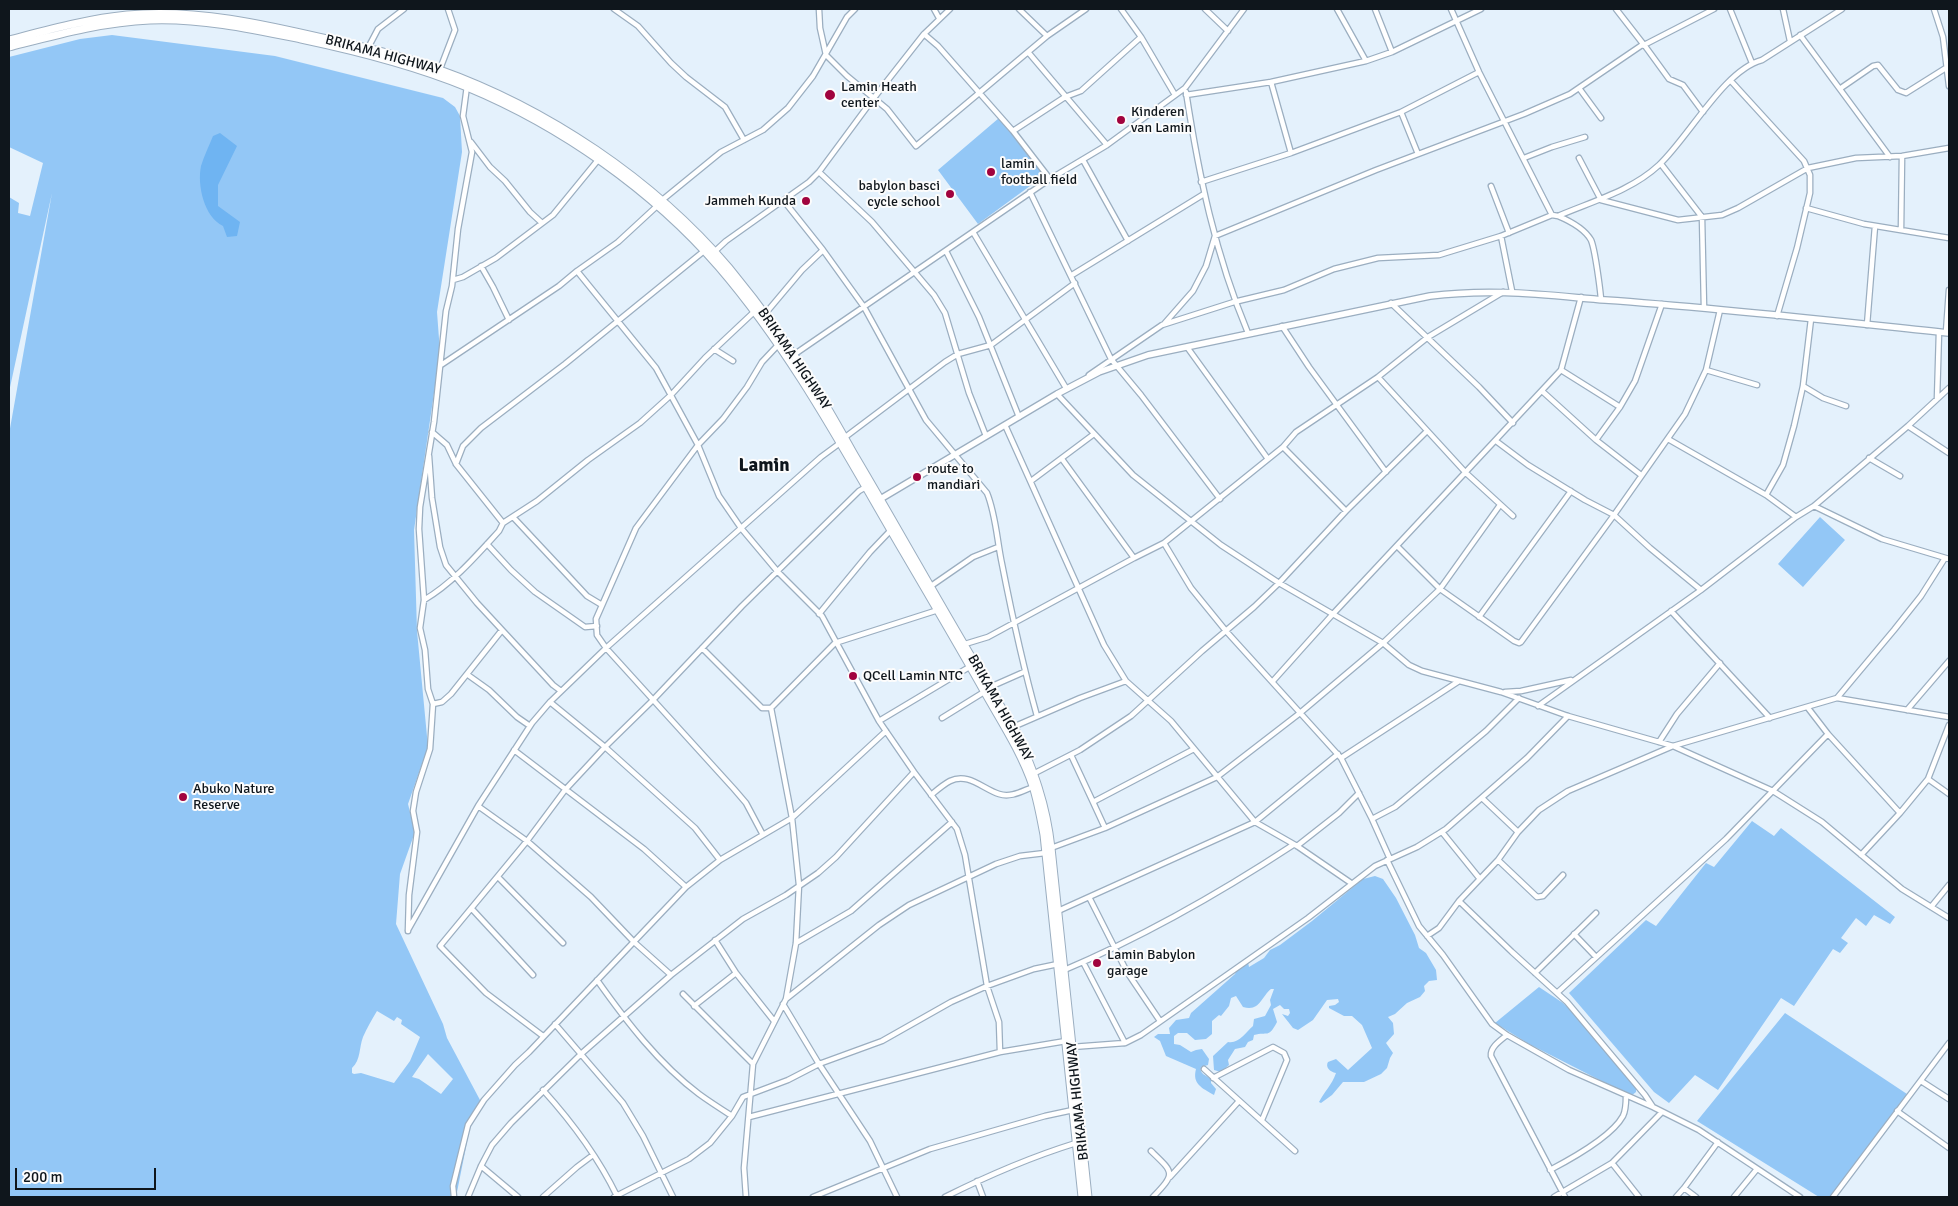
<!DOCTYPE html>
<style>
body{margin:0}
#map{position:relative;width:1958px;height:1206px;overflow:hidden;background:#e4f1fc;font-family:Signika,sans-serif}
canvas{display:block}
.frame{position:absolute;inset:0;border:10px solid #0f161c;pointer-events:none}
.scale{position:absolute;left:15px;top:1168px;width:141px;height:22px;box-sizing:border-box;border:2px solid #0f161c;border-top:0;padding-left:6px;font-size:15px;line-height:18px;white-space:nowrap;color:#0f161c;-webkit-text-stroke:4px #fcfcfc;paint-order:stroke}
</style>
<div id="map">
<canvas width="1958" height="1206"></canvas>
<div class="frame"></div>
<div class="scale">200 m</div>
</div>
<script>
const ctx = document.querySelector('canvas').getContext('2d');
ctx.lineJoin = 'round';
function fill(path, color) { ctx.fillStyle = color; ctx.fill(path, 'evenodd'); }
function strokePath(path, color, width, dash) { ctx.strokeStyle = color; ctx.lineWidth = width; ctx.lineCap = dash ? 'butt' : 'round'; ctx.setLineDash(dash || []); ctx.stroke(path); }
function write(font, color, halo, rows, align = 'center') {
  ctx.font = font + ' Signika,sans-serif'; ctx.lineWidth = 4; ctx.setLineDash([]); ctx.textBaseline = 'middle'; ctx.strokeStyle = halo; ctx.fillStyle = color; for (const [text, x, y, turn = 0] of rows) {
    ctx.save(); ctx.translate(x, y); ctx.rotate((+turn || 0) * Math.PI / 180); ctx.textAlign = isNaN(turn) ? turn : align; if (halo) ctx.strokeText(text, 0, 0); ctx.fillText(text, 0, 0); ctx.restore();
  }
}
fill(new Path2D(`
 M112 35 275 56 443 98 455 107 460 116 462 152 437 312 440 352 414 530 417 631 428 747 408 804 415 832 400 874 396 924 443 1024 447 1038 480 1100 481 1104 470 1127 456 1197H9V434L52 193 9 392V197L19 203 18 213 30 216 43 163 9 147V57L80 39ZM377 1011 394 1021 397 1017 402 1020 401 1024 420 1037 410 1061 394 1083 361 1073 354 1074 352 1073V1068C361 1060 359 1047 363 1037 367 1028 372 1019 377 1011ZM428 1054 453 1079 441 1094 419 1079 412 1077Z
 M999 118 1045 175 978 224 938 170Z
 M1820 517 1845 540 1803 587 1778 564Z
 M1752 821 1774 836 1781 828 1895 917 1890 924 1874 915 1866 926 1856 918 1841 938 1848 943 1840 953 1833 949 1794 1006 1781 998 1718 1090 1695 1075 1669 1103 1654 1092 1569 993 1646 920 1656 926 1706 863 1714 867Z
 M1375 876 1383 879 1396 898 1415 935 1419 948 1426 953 1436 970 1437 980 1429 981 1424 986 1425 991 1420 997 1407 1003 1395 1014 1388 1017 1393 1023 1394 1034 1386 1043 1393 1053 1390 1058 1387 1068 1381 1074 1364 1082H1343L1332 1095 1321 1103 1319 1102C1324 1092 1332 1085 1336 1073 1330 1072 1325 1067 1328 1062L1336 1059 1348 1070 1372 1048 1362 1025 1352 1016H1344L1329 1008V1006L1335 1005 1339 1002 1338 999 1327 1000 1313 1020 1298 1030 1293 1028 1282 1014 1288 1016 1290 1013 1289 1009H1284L1280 1005 1273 1009 1277 1022C1268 1039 1268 1031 1254 1035L1253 1040 1248 1042 1245 1047 1235 1049 1228 1060 1229 1065 1221 1072 1214 1070 1213 1056 1228 1042C1239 1044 1245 1033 1253 1026L1254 1019 1265 1016 1271 1005 1270 1000 1274 989H1271C1261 997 1260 1012 1243 1007L1236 996 1231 998 1229 1006 1221 1016 1219 1015 1212 1021V1034L1206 1039 1195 1040 1187 1033H1178L1174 1036V1044L1180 1045 1191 1052 1196 1050 1202 1049 1209 1059 1208 1065 1201 1067C1199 1074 1206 1075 1211 1079V1083L1216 1089 1214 1095C1202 1088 1192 1084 1196 1069L1166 1056 1160 1041 1154 1037 1158 1034H1170L1169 1028 1176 1020 1189 1018 1191 1013 1235 974 1237 969 1248 962 1249 967 1264 958 1270 950 1280 945 1312 921 1363 879Z
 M1539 987 1563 1003 1581 1020 1636 1087V1092L1631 1096 1529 1044 1495 1023Z
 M1785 1013 1907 1094 1831 1197H1819L1697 1121Z`), '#93c7f6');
fill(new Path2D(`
 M220 133 237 146 218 185V206L240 222 237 236 227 237 223 226C204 217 197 185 201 166 204 156 209 146 213 136Z`), '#6fb4f2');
const minor = new Path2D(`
 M614 9 638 26 671 63 686 77 725 107 744 140
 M819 9 820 28 826 55 847 76 887 109 916 146 1047 36 1086 9
 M934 9 939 18
 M1019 9 1047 36
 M1121 9 1141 37 1175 95
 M1205 9 1228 31
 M1337 9 1366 61
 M1375 9 1392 52
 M1451 9 1479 72 1552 215
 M1616 9 1644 45
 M1730 9 1752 63
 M1783 9 1790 41
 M1934 9 1943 37 1949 86
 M924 34 938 46 1013 131 1050 179
 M1800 35 1890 157
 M1644 45 1714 9
 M368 48 378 29 404 9
 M1028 52 1107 145
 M440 69 455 30 448 9
 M1731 81 1804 161 1810 175V193L1797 248 1777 316
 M1271 82 1291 153
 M1579 88 1601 118
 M1841 88 1873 66 1878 65 1898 90 1906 93 1949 66
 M1186 92C1199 176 1215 254 1248 333
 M1186 95 1271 82 1366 61 1392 52 1481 9
 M1401 112 1418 154
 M1013 131 1065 97 1081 91 1141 37
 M471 142 490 167 505 181 530 212 542 223
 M1524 158 1552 147 1585 137
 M1579 158 1601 200 1678 220 1722 215 1738 208 1808 168 1856 158 1902 156 1949 148
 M1083 160 1128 241
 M1661 164 1702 217 1704 308
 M819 172 872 222 934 295 945 313 969 393 986 436
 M1201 182 1291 153 1401 112 1479 72
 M1491 186 1509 233
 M1030 192 1111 359 1141 395 1220 499
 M661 201 721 152 763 130 788 108 813 76 847 17 855 9
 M784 201 823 250 864 307 926 420 987 493C996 515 997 541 1002 564 1012 615 1023 666 1037 716
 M657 206 618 242 577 271 656 368 698 445 719 496 741 528 778 572 822 616 879 721 914 772 957 829 965 855 987 986 999 1022 1000 1052
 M1806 208 1864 224 1949 238
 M1558 216C1570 221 1584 228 1591 240 1595 249 1600 288 1601 299
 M1901 230 1902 156
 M973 232 1066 388
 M1501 236 1512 291
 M946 251 979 317 1019 417
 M712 254 726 241 809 182 819 172 873 99 924 34 950 9
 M481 266 493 287 509 320
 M1072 275 1204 194
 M453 280 463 277 496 258 553 215 598 160
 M1391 303 1479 387 1513 423
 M765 314 802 270 823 250
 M1164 324 1193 291 1206 266 1215 236 1376 170 1524 114 1570 94 1642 45 1645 46 1669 79 1683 85 1703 112
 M1867 325 1875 226
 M1282 326 1309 367 1386 472
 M1946 332 1949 290
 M1187 347 1268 459
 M714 349 733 361
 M792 356 1050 179 1107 145 1185 88 1244 9
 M441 365 559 286 577 271
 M1561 370 1620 407
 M1706 370 1757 385
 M1089 375 1162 325 1234 302 1284 290 1334 269 1378 258 1439 255 1501 236 1552 215 1558 216C1593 201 1631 191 1659 165 1689 137 1724 70 1762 60L1842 9
 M1378 377 1466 473 1513 516
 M1803 386 1823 398 1846 406
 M1542 391 1596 440 1641 475
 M1057 394 1133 475 1221 545 1279 583 1383 643 1409 665 1422 671 1501 692 1568 716 1673 746 1773 791 1822 822 1902 889 1949 918
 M1937 399 1939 332
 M1005 425 1104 645 1126 681 1171 721 1255 822 1297 846 1351 883
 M1908 426 1949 453
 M432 432 447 445 456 464 503 523
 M844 438 945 362 958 354 991 345 1075 283
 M1668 439 1766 495 1796 517
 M1596 440 1620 407 1635 381 1662 304
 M1496 441 1528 465 1585 500 1614 515 1650 548 1701 590
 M1283 447 1346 511
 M429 456 432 498 440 547 446 565 477 603 553 685 561 691
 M1869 458 1900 476
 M1062 459 1134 558
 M456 464 463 446 481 428 565 364 704 251
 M1031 481 1094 434
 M1766 495 1783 465 1794 426 1803 386 1811 319
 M1814 506 1882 539 1949 559
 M513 517 587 596 602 605
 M1164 543 1191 588 1226 631 1341 758 1372 819 1390 859
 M487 544 511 570 535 592 585 627 597 626
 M1397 546 1440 589 1514 641 1519 643 1521 642 1614 515 1685 414 1706 370 1720 310
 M931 586 973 557 998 547
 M424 600C453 583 477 555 499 531L503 523 537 501 588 460 640 423 671 395 705 358 755 311
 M1671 611 1770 718
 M819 614 870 552 891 530
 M1479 617 1571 491
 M965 644 988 637 1134 558 1164 543 1283 447 1296 432 1378 377 1428 337 1503 292
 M702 648 762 708H771L835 643 938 610
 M468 675 489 690 517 717 530 726
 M1273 681 1332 615 1561 370 1581 297
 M990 687 1024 672
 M1505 692 1521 691 1571 680
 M1837 698 1894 630 1921 596 1945 558
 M550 702 605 747 695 828 720 860
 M433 704 442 702 451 694 502 630
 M1538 706 1701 590 1796 517 1814 506 1908 426 1949 388
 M1808 708 1828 734 1900 813
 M1907 710 1949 661
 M942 718 984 692
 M879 721 971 666
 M1013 727 1080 698 1126 681
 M1659 742 1677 714 1720 663
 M514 750 644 849 686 887
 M1071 755 1093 802 1194 749
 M1341 758 1459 681
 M1035 773 1080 750 1131 716 1202 651 1254 607 1279 583 1346 511 1427 431
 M1928 779 1949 794
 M931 795C937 790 944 784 950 781 968 772 983 789 999 794 1011 798 1022 791 1033 787
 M1482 798 1518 832
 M1093 802 1105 828
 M1372 819 1395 807 1486 731 1519 698
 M1442 832 1480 879
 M763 835 746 803 734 789 606 648 597 635 596 619 636 528 698 445 723 419 747 387 762 362 779 344
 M1297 846 1339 813 1359 793
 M1051 848 1105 828 1217 777 1300 713 1383 643 1440 589 1500 505
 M1861 855 1900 813 1928 779 1949 725
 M1387 860 1419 926 1443 955 1492 1024 1507 1035 1569 1070 1653 1107 1699 1130 1800 1197
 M1498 860 1537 897 1543 896 1563 875
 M498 877 563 943
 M1089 897 1127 972 1160 1021
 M1459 901 1512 952 1567 1002 1645 1095 1653 1107
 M1931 907 1949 885
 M472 909 533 975
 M1058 911 1255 822 1338 754
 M408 930 478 806 532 723 550 702 606 648 821 457 840 443
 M408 931 409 895 417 832 413 811 416 792 430 749 433 704 428 689 425 650 420 628 424 600 419 529 420 507 434 422 446 311 452 286 458 229 472 152 463 116 467 86
 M1574 934 1596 957
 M1427 936 1439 928 1459 901 1498 860 1518 832 1539 810 1568 791 1673 746 1837 698 1949 717
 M715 940 736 973 774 1021
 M796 943 851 911 952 822
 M1083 962 1125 1043
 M1062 971C1143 937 1220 893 1293 845
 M1535 973 1596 913
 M671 975 743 919 786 895 818 873 836 857 914 772
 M597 980C626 1021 659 1064 699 1094 710 1102 721 1109 732 1116
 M1558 992 1726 839 1828 734
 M683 994 753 1064
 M786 999 879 925 909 905 996 864 1020 856 1045 853
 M783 1004 819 1064 870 1141 897 1197
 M694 1006 736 973
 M555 1024 623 1103 643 1136 673 1197
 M1507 1035C1501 1040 1490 1047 1491 1056L1565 1197
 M543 1036 486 993 440 946 527 841 565 790 605 747 652 701 742 606 859 491 866 487
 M1072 1047 1125 1043 1141 1035 1308 918 1375 866 1417 847 1446 829 1527 758 1568 716
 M1204 1069 1295 1151
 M1213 1078 1273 1047 1284 1053 1287 1060 1262 1120
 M1921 1081 1949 1099
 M543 1090C572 1122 598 1157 617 1196
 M1897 1111 1949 1148
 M749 1117 1000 1052 1066 1041
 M1151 1151C1174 1173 1176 1173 1153 1197
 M1612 1163 1639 1197
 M481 1166 518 1197
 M1550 1170C1571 1159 1612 1136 1623 1116 1626 1110 1626 1102 1626 1096
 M1170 1177 1239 1101
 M977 1181 983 1197
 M1684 1188 1718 1142
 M454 1197 453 1186 468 1125 484 1100 515 1065 529 1052 686 887 720 860 792 818 886 731
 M468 1197 481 1166 492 1145 511 1123 581 1054 671 975 634 942 591 897 527 841 478 806
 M543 1197 577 1167 593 1155
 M614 1197 689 1159 710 1143 732 1116 743 1097 788 1080 819 1064 882 1041 951 1002 987 986 1034 969 1058 964
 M746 1197 744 1168 753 1064 786 999 796 943 799 885 792 818 771 708
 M813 1197 930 1149 1045 1116 1073 1110
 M945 1197C987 1176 1031 1157 1076 1143
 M1554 1197 1612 1163 1662 1112
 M1676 1197 1684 1188 1696 1197
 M1734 1197 1757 1169
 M1833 1197 1949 1043`);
const secondary = new Path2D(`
 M877 501 1057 394 1099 372 1148 355 1430 296C1492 288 1544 295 1605 300 1720 308 1834 321 1949 333`);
const trunk = new Path2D(`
 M9 40C48 30 87 19 127 15 198 8 271 26 340 42 373 49 406 57 437 69 547 108 653 179 729 268 762 308 792 350 819 394 832 415 844 437 856 458 910 549 960 642 1016 731 1034 772 1046 803 1051 848L1088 1197
 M9 47C56 35 102 22 150 20 201 18 252 29 301 39 358 51 414 65 467 87 561 126 652 190 719 267 793 353 846 454 903 551 930 597 957 643 983 689 1001 721 1021 751 1033 786 1038 802 1041 819 1044 835L1082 1197`);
strokePath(minor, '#9baec0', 7);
strokePath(secondary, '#9baec0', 8);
strokePath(trunk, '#9baec0', 9);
strokePath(minor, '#fff', 4.5);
strokePath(secondary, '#fff', 5.5);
strokePath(trunk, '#fff', 7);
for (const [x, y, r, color] of [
 [830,95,6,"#a1033e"],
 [1121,120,5,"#a1033e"],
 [991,172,5,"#a1033e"],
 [950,194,5,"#a1033e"],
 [806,201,5,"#a1033e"],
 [917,477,5,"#a1033e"],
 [853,676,5,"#a1033e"],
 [183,797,5,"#a1033e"],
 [1097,963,5,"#a1033e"]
]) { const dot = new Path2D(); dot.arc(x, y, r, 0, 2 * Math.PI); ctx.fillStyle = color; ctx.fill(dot); strokePath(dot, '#fcfcfc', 2); }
write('14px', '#0f161c', '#fcfcfc', [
 ["BRIKAMA HIGHWAY",383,55,15],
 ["BRIKAMA HIGHWAY",794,359,56],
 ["BRIKAMA HIGHWAY",1000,708,61],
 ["BRIKAMA HIGHWAY",1078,1101,-96]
]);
write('14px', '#0f161c', '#fcfcfc', [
 ["Lamin Heath",841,87],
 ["center",841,103],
 ["Kinderen",1131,112],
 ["van Lamin",1131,128],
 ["lamin",1001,164],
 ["football field",1001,180],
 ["babylon basci",940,186,"right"],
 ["cycle school",940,202,"right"],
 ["Jammeh Kunda",796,201,"right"],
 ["route to",927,469],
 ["mandiari",927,485],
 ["QCell Lamin NTC",863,676],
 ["Abuko Nature",193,789],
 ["Reserve",193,805],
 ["Lamin Babylon",1107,955],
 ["garage",1107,971]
], 'left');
write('bold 19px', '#0f161c', '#fcfcfc', [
 ["Lamin",764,466]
]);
</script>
